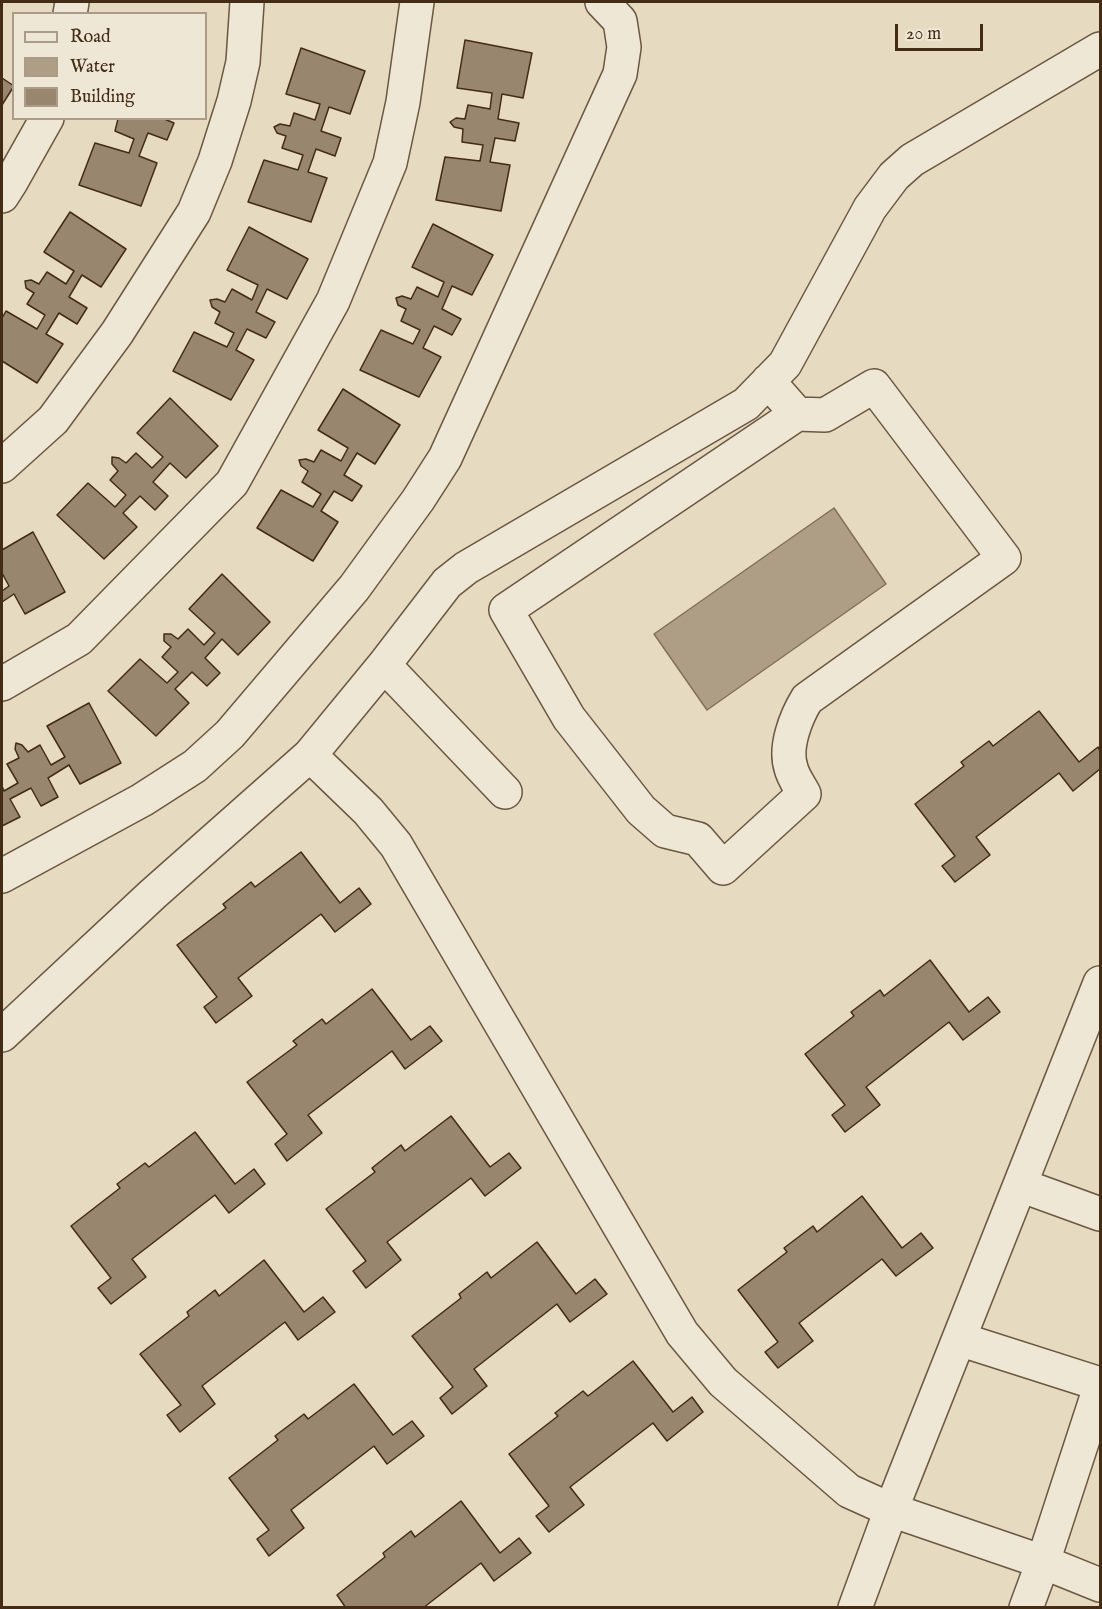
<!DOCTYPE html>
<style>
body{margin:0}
#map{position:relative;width:1102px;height:1609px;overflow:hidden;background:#e6dac0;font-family:"IM FELL English",serif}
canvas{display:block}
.frame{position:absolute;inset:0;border:3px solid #442b15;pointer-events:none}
.legend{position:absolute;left:12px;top:12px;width:195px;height:108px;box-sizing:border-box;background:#efe7d6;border:2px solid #ab9c89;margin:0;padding:8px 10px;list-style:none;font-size:18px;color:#442b15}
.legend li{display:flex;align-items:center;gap:12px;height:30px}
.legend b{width:30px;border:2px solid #ab9c89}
.scale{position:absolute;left:895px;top:24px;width:88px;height:27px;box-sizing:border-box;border:3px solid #442b15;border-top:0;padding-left:8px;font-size:18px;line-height:21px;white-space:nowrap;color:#442b15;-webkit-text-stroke:4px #efe7d6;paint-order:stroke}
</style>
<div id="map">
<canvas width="1102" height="1609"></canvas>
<div class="frame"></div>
<ul class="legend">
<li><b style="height:8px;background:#efe7d6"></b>Road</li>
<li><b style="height:16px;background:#af9e86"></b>Water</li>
<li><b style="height:16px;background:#98866e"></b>Building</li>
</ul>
<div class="scale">20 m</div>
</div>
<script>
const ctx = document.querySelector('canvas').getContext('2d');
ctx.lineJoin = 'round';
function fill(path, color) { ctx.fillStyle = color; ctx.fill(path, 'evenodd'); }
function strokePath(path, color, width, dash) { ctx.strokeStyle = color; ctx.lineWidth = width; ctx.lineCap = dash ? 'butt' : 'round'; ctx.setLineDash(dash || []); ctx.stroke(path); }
const water = new Path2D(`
 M834 508 886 584 707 710 654 634Z`);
fill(water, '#af9e86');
strokePath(water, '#847059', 1.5);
const building = new Path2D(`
 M465 40 532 53 523 98 502 94 498 119 519 123 515 141 495 138 490 162 510 165 501 211 436 200 445 157 480 161 483 145 462 142 463 129 454 127 450 122 456 118 465 119 468 105 490 109 492 93 457 88Z
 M301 48 365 71 350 114 329 107 321 131 341 138 335 156 316 149 308 172 327 178 311 222 248 202 264 160 298 170 303 155 282 148 286 136 277 133 274 127 280 124 290 126 294 113 315 120 320 104 286 94Z
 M2 78 14 86 2 105Z
 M117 118H162L174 123 167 140 148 133 139 156 157 163 141 206 79 185 95 143 129 153 134 139 115 131 118 119Z
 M70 212 126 249 101 287 82 275 69 297 87 308 77 324 59 313 46 334 63 344 37 383 2 361V318L6 311 37 329 45 315 27 304 34 293 26 288 25 281 31 280 39 284 47 272 66 284 74 271 44 252Z
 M433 224 493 255 472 295 452 286 442 309 461 319 452 335 434 326 423 348 441 357 419 397 360 370 381 330 413 344 420 330 401 321 406 309 398 305 396 298 402 296 411 299 417 287 438 297 444 282 412 267Z
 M249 227 308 259 287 299 267 289 256 312 275 322 266 338 247 329 236 350 254 360 231 400 173 371 194 332 227 347 234 333 215 323 220 312 212 307 210 300 217 299 225 302 232 289 252 300 258 285 227 270Z
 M343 389 400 425 375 464 357 453 344 475 362 486 352 501 334 491 321 511 338 522 313 561 257 528 281 490 313 507 321 494 302 482 308 471 301 466 299 460 306 459 314 462 321 450 341 461 348 448 318 430Z
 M170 398 218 446 186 478 170 463 153 482 168 496 155 510 140 496 123 513 137 527 104 559 57 515 88 483 115 507 126 495 110 480 118 471 112 464V457L119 458 126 463 136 453 152 468 163 457 137 433Z
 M33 532 65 592 25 614 14 594 2 602V591L9 586 2 573V550Z
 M222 574 270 622 238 655 222 639 205 658 220 673 207 686 192 672 175 689 189 703 156 736 108 691 140 659 167 683 178 672 162 657 171 647 164 641V634H171L178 639 188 629 204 645 215 633 189 609Z
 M89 703 121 763 80 784 69 765 48 778 58 797 41 806 31 788 10 799 20 817 2 826V786L4 791 18 783 7 764 19 758 15 749 16 743 22 745 28 752 40 745 51 765 65 757 47 726Z
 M1039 711 1079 762 1098 747 1100 751V769L1073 791 1059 773 976 837 990 855 955 882 942 866 955 856 915 804 964 766 961 762 989 741 993 746Z
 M301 852 340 903 359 888 371 904 335 932 321 914 238 978 252 996 216 1023 204 1007 217 997 177 945 226 908 223 904 251 882 255 887Z
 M930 960 969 1012 988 997 1000 1012 963 1040 949 1022 866 1087 880 1105 845 1132 832 1115 845 1105 805 1054 854 1016 851 1012 880 990 884 996Z
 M372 989 411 1040 430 1026 442 1041 405 1069 392 1051 308 1115 322 1133 287 1161 275 1144 287 1134 247 1082 297 1045 293 1041 322 1019 326 1024Z
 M451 1116 490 1167 509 1153 521 1168 485 1196 471 1178 387 1242 401 1260 366 1288 353 1271 366 1261 326 1209 375 1172 372 1168 401 1145 405 1151Z
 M195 1132 235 1184 254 1169 265 1184 229 1213 215 1195 132 1259 146 1277 111 1304 98 1288 111 1278 71 1226 120 1188 117 1184 145 1163 149 1167Z
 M862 1196 902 1248 921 1233 933 1248 896 1276 882 1259 799 1323 813 1341 778 1368 765 1352 778 1342 738 1290 787 1252 784 1248 813 1226 817 1232Z
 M537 1242 576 1294 595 1279 607 1294 570 1322 557 1304 474 1369 487 1386 452 1414 440 1398 453 1387 412 1336 461 1298 459 1294 487 1272 491 1278Z
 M264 1260 304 1312 323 1297 335 1312 298 1340 285 1322 202 1386 215 1404 180 1432 167 1415 181 1405 140 1354 189 1316 187 1312 215 1290 219 1296Z
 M633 1361 673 1412 692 1397 703 1412 667 1441 653 1423 570 1487 584 1505 549 1532 536 1516 549 1506 509 1454 558 1416 555 1413 583 1391 588 1396Z
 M354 1384 393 1435 412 1421 424 1436 387 1464 374 1446 291 1510 304 1528 269 1556 257 1539 269 1530 229 1478 278 1440 275 1436 304 1414 308 1419Z
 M461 1501 500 1553 519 1538 531 1553 494 1581 481 1563 423 1608H346L337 1595 385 1557 383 1553 411 1531 415 1537Z`);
fill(building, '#98866e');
strokePath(building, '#442b15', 1.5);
const minor = new Path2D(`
 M70 14 72 2
 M2 196 11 182 47 118
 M768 381 797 414 825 415 874 386 1004 558 807 699C796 717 784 747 791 768 793 777 800 786 804 794L723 868 698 839 665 831 641 810 569 718 506 610 797 414
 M2 466 53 420 117 333 194 212 215 161 234 101 243 62 247 2
 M384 665 505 792
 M2 684 79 639 232 483 333 301 390 163 403 102 417 2
 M310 755 384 665 447 583 466 568 746 404 785 364 870 208 894 176 912 160 1100 49
 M2 876 142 800 195 766 230 734 354 588 418 500 445 458 620 74 624 47 620 21 602 2
 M2 1035 153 894 310 755 368 811 396 845 682 1333 723 1382 849 1491 891 1510 1043 1562 1100 1585
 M1020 1185 1100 1214
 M959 1339 1100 1384
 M855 1608 891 1510 1100 983
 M1026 1608 1043 1562 1100 1387`);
strokePath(minor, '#6c5740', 36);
strokePath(minor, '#efe7d6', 33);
</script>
